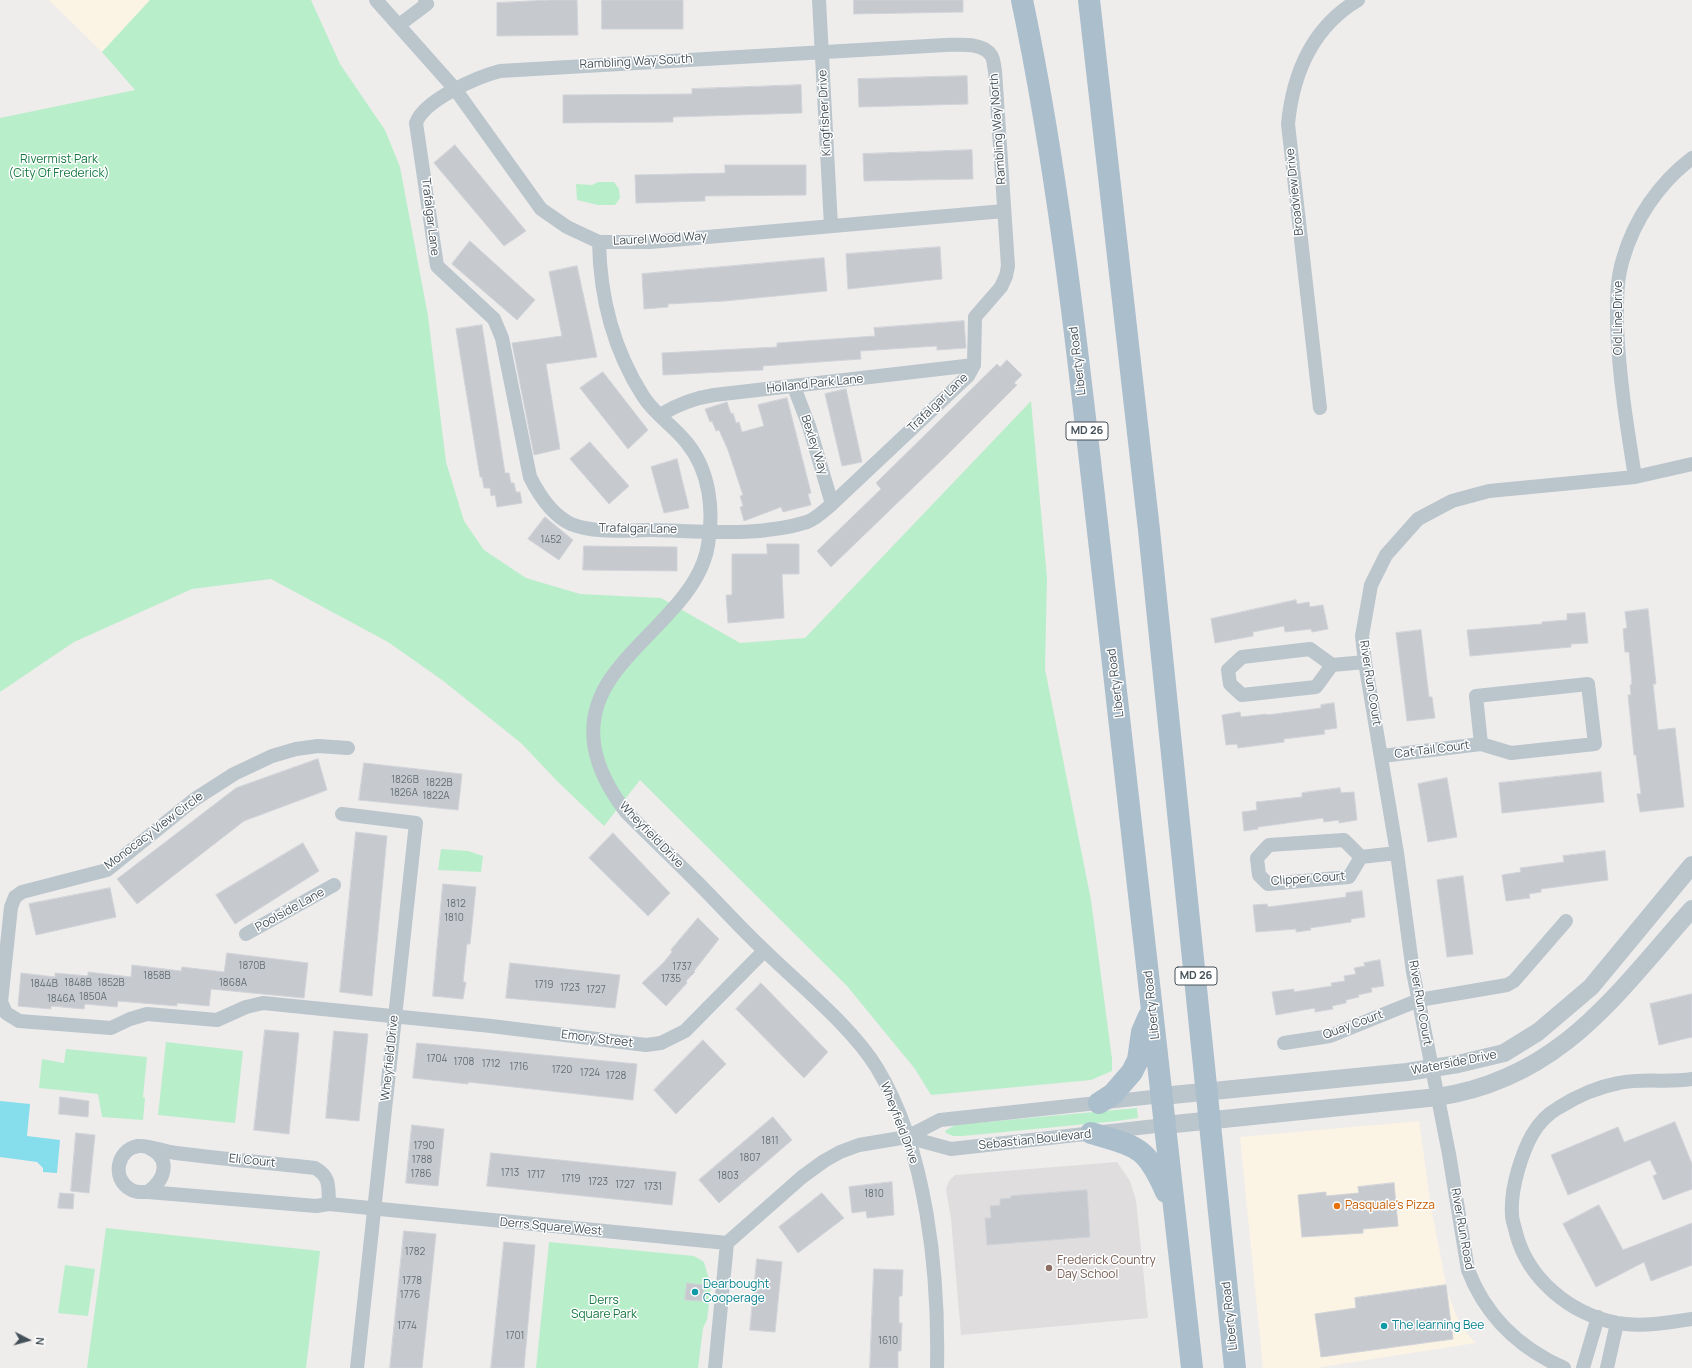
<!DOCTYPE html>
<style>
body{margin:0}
#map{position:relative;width:1692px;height:1368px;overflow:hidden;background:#efecec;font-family:Manrope,sans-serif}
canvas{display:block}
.north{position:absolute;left:8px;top:1320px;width:40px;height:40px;-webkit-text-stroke:3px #fff;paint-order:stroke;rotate:96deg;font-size:11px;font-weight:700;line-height:16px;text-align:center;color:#455159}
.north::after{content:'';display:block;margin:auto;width:14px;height:18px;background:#455159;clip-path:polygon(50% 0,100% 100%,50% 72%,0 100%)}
</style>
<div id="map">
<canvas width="1692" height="1368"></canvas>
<div class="north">N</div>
</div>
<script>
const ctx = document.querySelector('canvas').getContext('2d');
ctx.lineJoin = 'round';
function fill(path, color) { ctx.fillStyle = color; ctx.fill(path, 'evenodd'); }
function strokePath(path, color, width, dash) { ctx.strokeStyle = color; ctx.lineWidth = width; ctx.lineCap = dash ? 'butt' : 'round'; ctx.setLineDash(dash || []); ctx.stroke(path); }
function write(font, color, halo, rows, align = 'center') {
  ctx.font = font + ' Manrope,sans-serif'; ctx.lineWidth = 3; ctx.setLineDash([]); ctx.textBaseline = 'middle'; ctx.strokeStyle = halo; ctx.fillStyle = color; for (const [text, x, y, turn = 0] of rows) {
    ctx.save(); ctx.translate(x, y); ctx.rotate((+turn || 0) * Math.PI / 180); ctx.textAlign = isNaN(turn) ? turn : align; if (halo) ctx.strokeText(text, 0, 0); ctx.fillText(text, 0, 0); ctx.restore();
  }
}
fill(new Path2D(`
 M49 0H150L102 52Z
 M1419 1121 1431 1207 1448 1294 1461 1327 1476 1343 1315 1368H1263L1240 1137Z`), '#fbf3e4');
fill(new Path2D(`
 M1117 1162 1130 1181 1136 1200 1148 1318 961 1335 951 1219 946 1189 949 1181 955 1175Z`), '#e0ddde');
fill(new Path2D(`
 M150 0H311L340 64 385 130 400 167 428 316 446 462 464 521 484 550 526 578 580 594 661 598 740 643 805 638 1031 401 1047 578 1045 669 1091 900 1112 1059V1071L1091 1080 931 1095 915 1069 847 986 640 780 604 826 557 781 521 743 442 680 388 642 271 579 192 589 74 642 0 692V118L135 90 102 52Z
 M598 182H614L619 189 620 198 615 205H598L577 200 576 184 592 185Z
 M441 849 468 851 483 856 481 872 438 870Z
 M166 1042 243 1051 235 1123 158 1115Z
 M66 1049 147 1057 143 1097 145 1098 143 1120 102 1117 98 1094 39 1088 42 1059 64 1063Z
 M1137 1108 1138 1118 1117 1121 963 1136H953L946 1133 945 1131 955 1125 964 1124Z
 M106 1228 320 1251 306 1368H87Z
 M549 1242 694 1256 704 1262 711 1286 707 1320 703 1328 698 1368H536Z
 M65 1265 95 1269 88 1316 58 1313Z`), '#b9eeca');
fill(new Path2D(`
 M0 1101 30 1104 27 1136 60 1140 57 1173 43 1172V1168L37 1162 0 1157Z`), '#86ddeb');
const building = new Path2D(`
 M550 0H577L578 35 497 36V3Z
 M602 0H683V29H602Z
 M854 0H963V12L854 14Z
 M967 76 968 104 859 107 858 79Z
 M801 85 802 113 673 117V122L563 123V95L692 94V89Z
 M455 145 526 231 504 246 434 163Z
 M972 150 973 179 864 181 863 154Z
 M725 165H806V195L705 196V201L636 203 635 175 725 173Z
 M470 241 535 300 517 320 452 264Z
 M940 247 942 279 848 289 846 254Z
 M824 258 827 291 725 301 668 304V307L644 309 642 274Z
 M577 266 597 357 546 364 560 449 534 455 512 343 562 336 549 272Z
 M964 321 966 348 937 350V346L860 351 861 359 763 366V370L663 375 662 353 777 347V343L875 336 874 328Z
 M482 325 505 473H509L511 483H514L516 492H520L522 503 497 507 495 495 491 496 490 488H484L482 477H480L456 329Z
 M1007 360 1022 375 1014 383 1017 385 946 456 831 567 817 551 881 489 876 483 997 364 1000 367Z
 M603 372 648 430 628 449 580 388Z
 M846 389 862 462 842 466 825 394Z
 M787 398 811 493 808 494 811 505 783 512 781 507 744 521 740 507 743 506 740 496 743 495 728 450 719 430 716 431 712 421 710 422 705 409 727 402 731 414 733 413 736 423 739 422 742 432 764 426 758 405Z
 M590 442 629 486 609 504 570 459Z
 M677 459 689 508 664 513 651 467Z
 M545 517 573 540 559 560 528 539Z
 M767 544H799V574H782L784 618 728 623 726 595H732V554H767Z
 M584 546 677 547V571L583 570Z
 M1296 600 1297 604 1309 602 1310 607 1323 605 1328 629 1312 632 1311 629 1285 632 1284 626 1253 632V636L1215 643 1211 619Z
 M1648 609 1656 684H1653L1658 730 1675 728 1684 807 1640 812 1637 794H1641L1636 755H1634L1628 695H1631L1630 685 1632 684 1629 652H1625L1623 629 1627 628 1625 612Z
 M1585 613 1588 643 1571 644V647L1470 656 1467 630 1542 624V622L1567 620V614Z
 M1421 630 1429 697H1432L1435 718 1407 721 1396 633Z
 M1334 703 1337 728 1324 730 1325 734 1284 739V742L1238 748 1237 744 1226 745 1222 715 1240 712 1241 717 1267 714V715L1321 708V705Z
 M318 759 327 790 244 821 137 904 117 879 236 788Z
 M364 763 462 774 458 810 359 800Z
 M1601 772 1604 802 1502 813 1499 783Z
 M1447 778 1457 837 1428 842 1418 784Z
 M1340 788 1341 793 1354 792 1357 820 1339 823V820L1324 822 1323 818 1258 827V829L1244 831 1242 812 1257 810 1256 802 1302 797V793Z
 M356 832 387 836 372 996 340 992Z
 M613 833 670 893 648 916 589 858Z
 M303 843 319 871 235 924 216 895Z
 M1605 851 1608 880 1541 889V892L1529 894 1530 898 1506 901 1502 875 1521 872 1520 868 1564 862 1563 856Z
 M1463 876 1473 954 1447 957 1437 880Z
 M443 884 476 887 470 944H467L463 982H466L463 999 433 996Z
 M110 888 116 917 36 935 29 904Z
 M1362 891 1365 917 1351 919V922L1310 928 1311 930 1296 932V929L1256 932 1253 905 1267 904 1268 907 1346 897V893Z
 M698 918 719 939 694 971 695 972 686 981 687 983 666 1006 642 983 664 962 672 952 671 950Z
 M227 953 308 963 304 998 211 989 209 1006 177 1003V1006L118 1001 117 1007 85 1004 84 1009 51 1006V1009L18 1006 21 973 55 977V973L88 976V972L131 977 132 965 181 971 182 967 224 972Z
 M1380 960 1384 986 1371 988 1372 992 1358 995 1359 997 1346 1000V1003L1332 1006 1333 1009 1315 1012V1008L1276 1015 1272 992 1294 989V992L1332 986 1331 983 1345 981 1344 976 1356 974 1354 968 1365 966 1364 963Z
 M510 963 620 975 615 1008 506 998Z
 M761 983 828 1052 804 1078 736 1009Z
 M1692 994V1037L1659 1045 1650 1004Z
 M265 1030 299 1033 289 1134 254 1130Z
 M334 1031 368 1034 359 1121 326 1118Z
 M703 1040 726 1064 676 1114 654 1090Z
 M417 1043 637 1064 633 1100 468 1082V1084L413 1078Z
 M60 1097 89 1101 88 1117 59 1114Z
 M773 1117 792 1140 719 1203 699 1180Z
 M1675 1122 1692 1164V1189L1663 1200 1653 1176 1657 1174 1650 1160 1568 1195 1551 1155 1618 1127 1624 1142Z
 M412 1125 444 1129 438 1186 406 1183Z
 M76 1133 95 1135 89 1193 71 1191Z
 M491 1153 676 1172 672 1205 487 1186Z
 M892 1182 894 1215 867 1218 866 1211 852 1213 849 1187Z
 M1394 1183 1398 1226 1363 1229V1233L1302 1237 1298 1195 1326 1192V1196L1359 1193 1358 1187Z
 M1087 1190 1090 1237 987 1245 985 1218H991L990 1206 1000 1205V1199L1011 1198V1196Z
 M60 1193 74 1194 73 1209 58 1208Z
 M822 1193 844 1218 798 1253 779 1227Z
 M1599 1205 1623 1250 1692 1223V1265L1651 1281 1644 1262 1596 1287 1563 1224Z
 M404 1231 436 1234 422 1368H390Z
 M504 1242 535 1245 524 1368H491Z
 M757 1259 782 1262 775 1332 750 1330Z
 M874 1269 903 1270 902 1296H899V1323H902L901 1351H898V1368H870Z
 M687 1283 704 1285 703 1301 685 1300Z
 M1446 1285 1453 1339 1321 1357 1315 1314 1356 1308 1355 1298Z`);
fill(building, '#c6cacf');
strokePath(building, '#d0d3d8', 1);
strokePath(new Path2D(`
 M376 0 455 89 541 209 567 227 599 242H650L1004 211
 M819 0 831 226
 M399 25 427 4 425 0
 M945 45C959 45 982 42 991 55 994 59 994 67 995 71L1008 266 1006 276 1001 287 975 317 974 365 968 376 832 504C824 511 816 519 807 522 760 537 702 531 653 530 627 530 596 534 571 524 552 515 539 495 530 477L502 338 494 319 437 266 416 123C424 100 477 77 500 71Z
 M599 242C600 297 613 349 643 396 654 414 674 426 687 443 710 471 714 511 708 545 704 571 687 594 670 612 651 634 627 654 611 678 579 725 594 770 626 812 650 836 674 859 698 883 721 906 742 930 766 952 801 986 853 1028 877 1068 927 1150 939 1274 937 1368
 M794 387 809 426 832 504
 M1320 408 1288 124C1293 73 1313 27 1358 0
 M660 415C678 404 694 398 714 395L974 365
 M1635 477C1627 427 1619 377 1617 326 1617 304 1616 281 1623 259 1634 220 1659 183 1692 158
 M1332 665 1316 687 1242 695 1230 684 1228 670 1242 657 1310 649 1332 665 1365 662
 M1588 684 1595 744 1511 753 1481 744 1476 696Z
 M348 748 318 746 296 749 272 756 234 774 195 799 107 870 22 892 15 897 11 907 1 1002 6 1013 19 1021 111 1028 130 1019 147 1014 217 1020 246 1007 263 1003 491 1026 646 1045 661 1043 685 1031 764 951
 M1382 756 1481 744
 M342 814 416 823 357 1368
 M1361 857 1349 877 1268 884 1259 875 1257 858 1269 845 1344 840 1361 857 1397 853
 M246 934 334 885
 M1284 1043 1330 1036 1419 1000 1507 985 1514 981 1566 921
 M1692 1079C1668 1083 1643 1078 1619 1083 1597 1087 1577 1096 1558 1108 1535 1121 1525 1146 1518 1170 1514 1184 1511 1201 1512 1215 1512 1221 1515 1227 1516 1233 1528 1279 1570 1314 1617 1323 1642 1327 1667 1323 1692 1319
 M907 1137 951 1149 1165 1125
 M147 1147C172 1157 166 1179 148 1192 142 1192 135 1193 130 1189 112 1179 116 1150 138 1146 150 1145 164 1152 176 1153 223 1159 269 1163 315 1168 331 1177 328 1187 329 1204L316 1206 148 1192
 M329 1204 727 1243
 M727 1243 802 1177 824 1161 840 1152 859 1145 907 1137 940 1120 1162 1096
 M715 1368 727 1243
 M1564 1368C1519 1348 1486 1317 1468 1270L1449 1154 1413 972 1397 853 1365 662 1362 636 1371 585 1386 555 1418 519 1452 501 1489 491 1635 477 1692 464
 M1583 1368 1598 1317
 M1607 1368 1617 1323`), '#bac5cc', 14);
strokePath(new Path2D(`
 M1162 1096 1407 1072 1458 1064 1504 1053 1538 1032 1591 987 1692 865
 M1165 1125 1438 1097C1561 1078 1615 995 1692 909`), '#bac5cc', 18);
strokePath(new Path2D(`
 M1022 0C1060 181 1079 365 1100 549 1132 822 1161 1095 1192 1368
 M1089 0 1149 530 1235 1368
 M1099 1103 1113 1094 1132 1072 1138 1060 1142 1032 1149 1016
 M1091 1133C1138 1147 1146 1146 1166 1192`), '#abbecc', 22);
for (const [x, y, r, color] of [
 [1337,1206,4,"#e8710a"],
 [1049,1268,4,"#8d6e63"],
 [695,1292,4,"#0f9aa8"],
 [1384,1326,4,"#0f9aa8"]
]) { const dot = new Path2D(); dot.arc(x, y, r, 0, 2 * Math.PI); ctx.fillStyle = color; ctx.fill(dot); strokePath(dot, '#fff', 1.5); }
write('10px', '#656f76', null, [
 ["1452",551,540],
 ["1826B",405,780],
 ["1822B",439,783],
 ["1826A",404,793],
 ["1822A",436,796],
 ["1812",456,904],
 ["1810",454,918],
 ["1870B",252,966],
 ["1737",682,967],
 ["1858B",157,976],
 ["1735",671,979],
 ["1848B",78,983],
 ["1852B",111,983],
 ["1868A",233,983],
 ["1844B",44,984],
 ["1719",544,985],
 ["1723",570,988],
 ["1727",596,990],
 ["1850A",93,997],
 ["1846A",61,999],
 ["1704",437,1059],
 ["1708",464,1062],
 ["1712",491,1064],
 ["1716",519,1067],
 ["1720",562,1070],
 ["1724",590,1073],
 ["1728",616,1076],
 ["1811",770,1141],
 ["1790",424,1146],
 ["1807",750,1158],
 ["1788",422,1160],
 ["1713",510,1173],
 ["1786",421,1174],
 ["1717",536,1175],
 ["1803",728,1176],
 ["1719",571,1179],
 ["1723",598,1182],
 ["1727",625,1185],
 ["1731",653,1187],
 ["1810",874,1194],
 ["1782",415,1252],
 ["1778",412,1281],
 ["1776",410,1295],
 ["1774",407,1326],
 ["1701",515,1336],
 ["1610",888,1341]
]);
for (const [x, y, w] of [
 [1087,431,42],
 [1196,976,42]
]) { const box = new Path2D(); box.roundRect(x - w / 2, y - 9, w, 18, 3); ctx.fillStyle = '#fff'; ctx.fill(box); strokePath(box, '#455159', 1); }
write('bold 11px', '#455159', null, [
 ["MD 26",1087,431],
 ["MD 26",1196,976]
]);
write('12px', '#455159', '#fff', [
 ["Rambling Way South",636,62,-3],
 ["Kingfisher Drive",825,113,-93],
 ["Rambling Way North",998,129,-94],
 ["Broadview Drive",1295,192,-96],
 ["Trafalgar Lane",430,217,83],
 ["Laurel Wood Way",660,239,-3],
 ["Old Line Drive",1619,318,-90],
 ["Liberty Road",1078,361,-97],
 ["Holland Park Lane",815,384,-6],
 ["Trafalgar Lane",938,403,-44],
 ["Bexley Way",814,445,72],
 ["Trafalgar Lane",638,529,1],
 ["Liberty Road",1116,683,-97],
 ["River Run Court",1370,683,81],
 ["Cat Tail Court",1432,750,-7],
 ["Monocacy View Circle",154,831,-37],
 ["Wheyfield Drive",651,835,46],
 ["Clipper Court",1308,879,-4],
 ["Poolside Lane",290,910,-29],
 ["River Run Court",1420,1003,80],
 ["Liberty Road",1152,1005,-96],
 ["Quay Court",1353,1025,-20],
 ["Emory Street",597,1039,7],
 ["Wheyfield Drive",390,1058,-84],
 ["Waterside Drive",1454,1063,-11],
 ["Wheyfield Drive",899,1123,69],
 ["Sebastian Boulevard",1035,1140,-6],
 ["Eli Court",252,1161,6],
 ["Derrs Square West",551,1227,5],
 ["River Run Road",1462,1229,80],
 ["Liberty Road",1230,1316,-96]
]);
write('12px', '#177941', '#fff', [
 ["Rivermist Park",59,160],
 ["(City Of Frederick)",59,174],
 ["Derrs",604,1301],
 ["Square Park",604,1315]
]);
write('12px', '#c56008', '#fff', [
 ["Pasquale's Pizza",1345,1206]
], 'left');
write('12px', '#785e54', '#fff', [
 ["Frederick Country",1057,1261],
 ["Day School",1057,1275]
], 'left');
write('12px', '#0d838f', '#fff', [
 ["Dearbought",703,1285],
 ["Cooperage",703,1299],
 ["The learning Bee",1392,1326]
], 'left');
</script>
